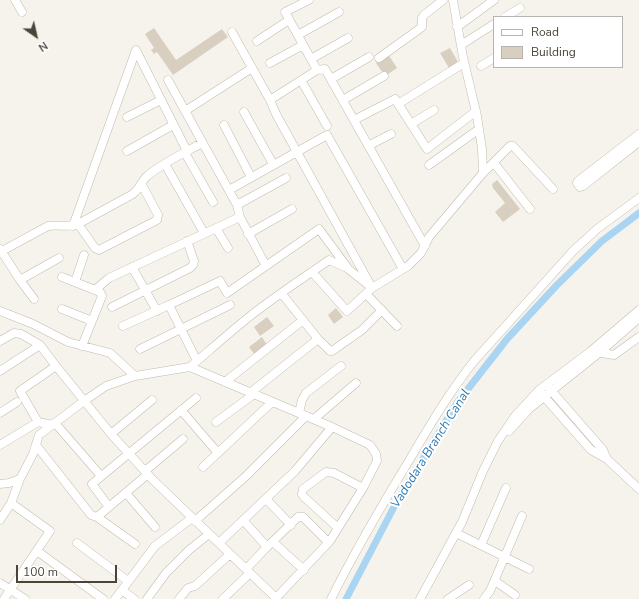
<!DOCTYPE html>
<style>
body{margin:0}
#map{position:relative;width:639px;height:599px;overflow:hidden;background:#f6f3ec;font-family:"Nunito Sans",sans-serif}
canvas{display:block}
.legend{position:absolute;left:493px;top:16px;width:130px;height:52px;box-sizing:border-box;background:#fff;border:1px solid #b7b4b0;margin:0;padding:5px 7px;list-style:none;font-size:12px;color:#4b4439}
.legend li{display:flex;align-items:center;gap:8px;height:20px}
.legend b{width:20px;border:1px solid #b7b4b0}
.north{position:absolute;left:16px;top:16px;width:40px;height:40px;-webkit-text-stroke:3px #fff;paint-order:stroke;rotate:146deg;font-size:11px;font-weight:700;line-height:16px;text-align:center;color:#4b4439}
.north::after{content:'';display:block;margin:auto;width:14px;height:18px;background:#4b4439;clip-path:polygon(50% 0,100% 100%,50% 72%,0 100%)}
.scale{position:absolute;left:16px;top:565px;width:101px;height:18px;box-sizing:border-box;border:2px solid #4b4439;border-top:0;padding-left:5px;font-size:12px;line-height:14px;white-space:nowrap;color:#4b4439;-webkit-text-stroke:3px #fff;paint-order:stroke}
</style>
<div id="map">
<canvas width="639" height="599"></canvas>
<ul class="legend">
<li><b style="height:5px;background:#fff"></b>Road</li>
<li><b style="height:11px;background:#d8cfc1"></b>Building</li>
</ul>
<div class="north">N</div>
<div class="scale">100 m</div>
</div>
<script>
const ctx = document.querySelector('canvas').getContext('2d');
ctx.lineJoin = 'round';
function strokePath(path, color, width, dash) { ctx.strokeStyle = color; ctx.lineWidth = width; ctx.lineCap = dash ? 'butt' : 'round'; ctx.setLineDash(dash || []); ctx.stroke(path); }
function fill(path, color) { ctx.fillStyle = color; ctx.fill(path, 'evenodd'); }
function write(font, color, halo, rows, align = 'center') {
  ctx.font = font + ' "Nunito Sans",sans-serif'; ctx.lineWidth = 4; ctx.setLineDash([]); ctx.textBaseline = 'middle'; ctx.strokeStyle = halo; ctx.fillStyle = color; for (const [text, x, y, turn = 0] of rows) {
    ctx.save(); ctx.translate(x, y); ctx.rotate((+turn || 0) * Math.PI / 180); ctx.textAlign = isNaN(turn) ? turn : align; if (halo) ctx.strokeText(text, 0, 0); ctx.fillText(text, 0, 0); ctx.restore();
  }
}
strokePath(new Path2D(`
 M346 599 395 505 457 403 507 339 557 285 602 241 639 213`), '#a9d4f2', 7);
fill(new Path2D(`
 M154 28 176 60 222 29 228 37 173 75 157 52 154 54 151 50 154 48 145 34Z
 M450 48 458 62 449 68 440 53Z
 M388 54 397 68 385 76 376 63Z
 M497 180 520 209 503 222 495 212 505 203 493 188 492 184Z
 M336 308 343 317 334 324 328 315Z
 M267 317 274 326 260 336 254 327Z
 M262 337 267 345 254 354 249 347Z`), '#d8cfc1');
const minor = new Path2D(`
 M15 0 22 12
 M309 0 285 12 317 70 270 100 276 114 372 288 408 266 421 253 429 237 483 173 482 149 477 116 463 57 453 0
 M505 17 520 8
 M457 27 494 0
 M232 32 270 100
 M298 35 339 12
 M257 41 289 20
 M461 45 494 24
 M379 58 422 27V18L424 15 443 0
 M311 59 348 38
 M270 63 303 45
 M481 66 494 58
 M317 70 325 69 425 246
 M331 79 369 57
 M301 80 327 126
 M343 100 384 76
 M398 104 464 63
 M185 111 252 68
 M244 112 273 164
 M127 117 161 100
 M354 120 395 99 427 149 476 111
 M411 124 434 110
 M224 125 251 177
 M639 134 578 181 577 183 580 187 583 186 639 142
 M368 146 391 134
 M127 151 173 125
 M185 153 213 202
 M494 163 530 209
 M165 164 204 233
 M429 165 479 129
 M483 173 510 146H513L553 189
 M229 190 327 135 403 269
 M237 205 286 178
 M240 217 266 266
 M78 224 95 248 99 250 157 220 158 215 142 185
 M73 226 136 50 187 151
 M216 228 228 248
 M248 234 292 209
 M0 249 20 280 59 258
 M0 252 48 226C58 224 69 228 78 224L133 194C139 189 141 183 146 177 162 163 184 153 202 143
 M132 267 157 311
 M62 277 100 292 102 296 82 346
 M20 280 34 299
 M75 282 84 255
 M95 290 109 278 240 217 237 205 168 80
 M366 294 397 326
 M169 305 220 281 227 293 319 229 347 267
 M112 307 190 268 193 265 194 261 187 241
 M62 309 92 321
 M0 311 33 324 68 342 110 353 135 376
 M123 326 169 305 197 361
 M318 339 330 351H332L362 330 382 310
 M0 341 14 333 21 334 40 345 56 366
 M140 349 230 305
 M596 352 614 355 639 337
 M190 367C210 350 229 333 249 317 274 297 302 279 329 260L347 268 372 288 347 311 312 272
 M0 371 40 345
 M225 382 303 320
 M549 388 603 450 607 459 639 489
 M540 392 591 450 607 459
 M250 393 318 339 282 294
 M181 410 218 453
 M0 413 17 402
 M299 413 302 400 306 393 341 366
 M314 419 356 383
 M38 422 20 391 56 366 111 434 153 480 276 598
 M216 422 254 394
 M55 423 101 476
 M509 431 529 409 599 353 639 318
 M111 434 152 400
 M0 445 38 422 53 425
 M36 445 91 515 97 517 148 474
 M203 467 272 402
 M145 471 183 439
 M0 484 9 483 20 479 33 454 39 435 84 401 106 386 135 376 190 367 332 427 370 445 376 454 377 461 363 488 330 541 275 599
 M126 493 155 527
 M266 499 291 525
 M109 507 92 484 196 398
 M97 517 135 544
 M0 520 11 503 20 479
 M243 520 267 547
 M195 521 245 477 306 416
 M338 528 304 497 302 494 303 489 326 472 334 473 363 488
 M456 533 529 569
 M273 542 304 570
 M77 543 128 581
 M219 543 295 471 332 427
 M481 545 506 488
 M37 551 103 599
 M246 569 267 547 298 517H303L328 542
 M495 581 515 595
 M0 583 25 599
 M4 599 50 531 11 503
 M115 599 122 590
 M134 599 122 590 155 546 192 518
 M147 599 166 573 189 550 209 534
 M179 599 188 588 195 586 230 554
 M223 599 250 573
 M331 599C355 551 382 505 410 459 430 425 450 391 475 360L573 251 597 229 639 198
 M420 599 462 522 483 471 498 441 515 416 539 390 591 351 639 310
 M448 599 469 585
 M484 599 490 591 522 516`);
strokePath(minor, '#c2bbae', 9);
strokePath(minor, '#fff', 8);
write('italic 13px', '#2e7ab2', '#fff', [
 ["Vadodara Branch Canal",431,449,-58]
]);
</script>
